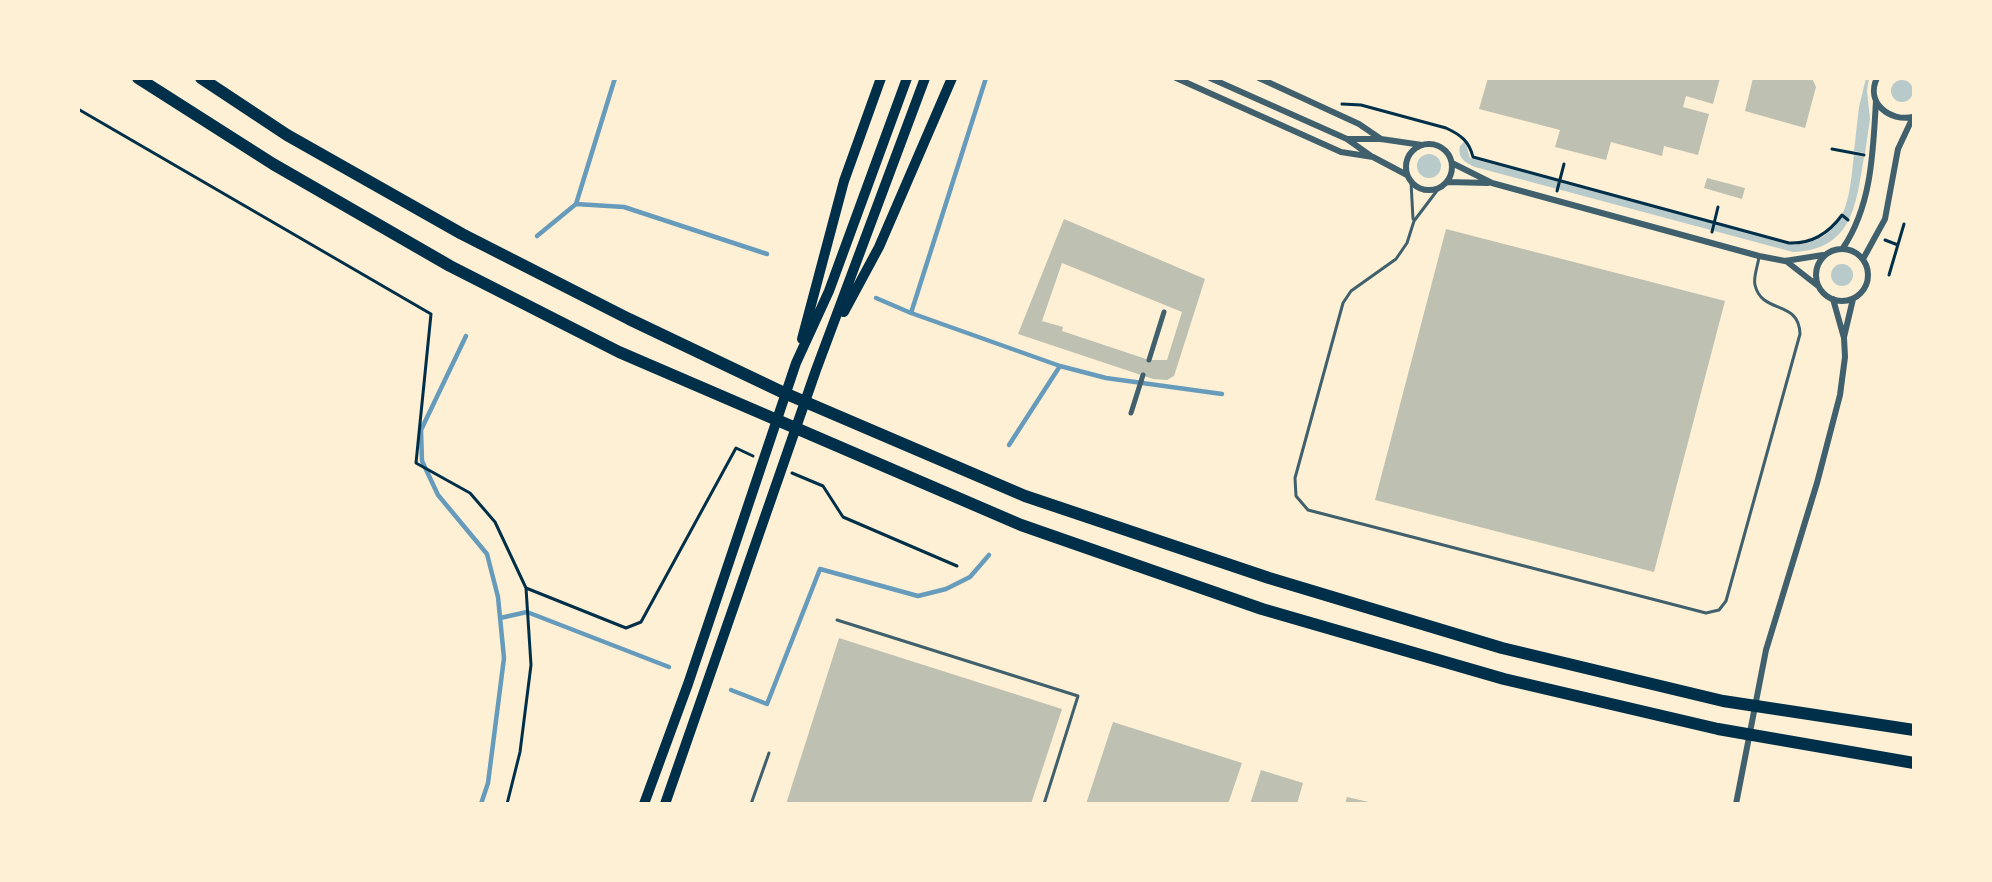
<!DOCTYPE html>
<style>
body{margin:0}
#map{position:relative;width:1992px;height:882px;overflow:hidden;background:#fdf0d5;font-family:"Space Grotesk",sans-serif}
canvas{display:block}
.frame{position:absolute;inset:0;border:80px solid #fdf0d5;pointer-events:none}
</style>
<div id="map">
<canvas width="1992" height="882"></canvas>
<div class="frame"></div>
</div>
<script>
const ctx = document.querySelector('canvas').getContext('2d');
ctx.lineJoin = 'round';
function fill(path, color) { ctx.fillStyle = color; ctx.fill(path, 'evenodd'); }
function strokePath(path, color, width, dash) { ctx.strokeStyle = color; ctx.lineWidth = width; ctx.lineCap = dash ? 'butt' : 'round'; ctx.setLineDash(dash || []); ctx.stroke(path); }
fill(new Path2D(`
 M1866 78H1869L1867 91 1870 119 1865 153 1854 151 1859 107Z
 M1891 91a11 11 0 1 1 22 0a11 11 0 1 1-22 0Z
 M1465 141 1470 158 1795 245C1848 239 1849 198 1854 155L1864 157C1856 204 1853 250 1793 252L1475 167C1466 163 1457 158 1460 146Z
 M1417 166a12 12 0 1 1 24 0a12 12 0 1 1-24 0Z
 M1831 275a11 11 0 1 1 22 0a11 11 0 1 1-22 0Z`), '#b9caca');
strokePath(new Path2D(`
 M576 204 624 207 767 254
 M537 236 576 204 615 78
 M876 298 911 313 986 78
 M911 313 1060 366
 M466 336 421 430 422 461 438 495 487 554 498 597 504 658 488 783 481 804
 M1009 445 1060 366 1106 378 1222 394
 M500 618 527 612 669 667
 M731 690 767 704 820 569 918 596 946 589 970 577 989 555`), '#669bbc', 4.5);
fill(new Path2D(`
 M1488 78H1720L1713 104 1686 96 1683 107 1709 114 1698 155 1664 146 1662 156 1611 142 1606 160 1555 147 1560 130 1479 109Z
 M1753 78H1812L1816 87 1805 128 1745 111Z
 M1707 178 1745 188 1742 199 1704 188Z
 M1064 219 1205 279 1174 376 1167 380 1153 379 1018 334ZM1062 263 1182 312 1167 360H1149L1062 331 1063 327 1042 321Z
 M1446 229 1725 301 1654 572 1375 500Z
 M839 638 1062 709 1031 804H786Z
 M1113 722 1242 763 1228 804H1086Z
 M1261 770 1303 783 1297 804H1250Z
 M1347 797 1373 803V804H1345Z`), '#bec0b2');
strokePath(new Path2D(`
 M1342 104 1361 105 1446 128C1461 135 1469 141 1473 157L1789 243C1812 244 1829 233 1842 215L1848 220
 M78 109 431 314 416 463 470 493 495 522 526 588 531 665 520 752 507 804
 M1832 149 1864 155
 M1557 191 1564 164
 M1712 232 1718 207
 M1885 240 1898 245
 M1889 275 1904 224
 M792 473 823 486 843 517 957 566
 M526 588 626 628 641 622 736 448 753 456`), '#003049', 3);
strokePath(new Path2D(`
 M1411 182 1413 219
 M1439 188 1414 221 1407 243 1396 259 1351 291 1343 303 1295 478 1296 496 1308 510 1706 613 1719 610 1726 601 1800 334C1799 299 1762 315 1755 285 1753 277 1758 265 1759 257
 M837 620 1078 696 1044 804
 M751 804 769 753`), '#3f606c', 3);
strokePath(new Path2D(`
 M1149 360 1164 312
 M1131 413 1143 375`), '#3f606c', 5);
strokePath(new Path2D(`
 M1176 78 1341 152 1373 157 1407 175
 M1210 78 1347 139 1371 156
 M1259 78 1359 124 1381 139
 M1877 78C1865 103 1890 122 1913 117
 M1348 139H1381L1422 145
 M1406 167a23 23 0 1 1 46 0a23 23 0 1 1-46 0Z
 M1452 163 1492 183 1759 256 1785 261 1823 255
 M1447 182 1488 183
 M1843 248C1872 205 1873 151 1876 101
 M1816 275a26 26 0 1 1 52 0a26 26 0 1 1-52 0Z
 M1863 259 1885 219 1898 149 1913 117
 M1786 261 1818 286
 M1844 337 1853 299
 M1736 804 1766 650 1817 483 1840 395 1845 357 1844 338 1833 299`), '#3f606c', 6);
strokePath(new Path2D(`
 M844 312 879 247 952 78
 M802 339 844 181 881 78
 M644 804 688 684 796 363 829 291 907 78
 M665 804 816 370 925 78`), '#003049', 10);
strokePath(new Path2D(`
 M138 78 273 164 450 266 619 352 1021 525 1262 609 1504 679 1718 729 1914 763
 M201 78 287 135 462 234 629 319 782 392 1025 496 1269 578 1502 648 1723 701 1914 730`), '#003049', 12);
</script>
